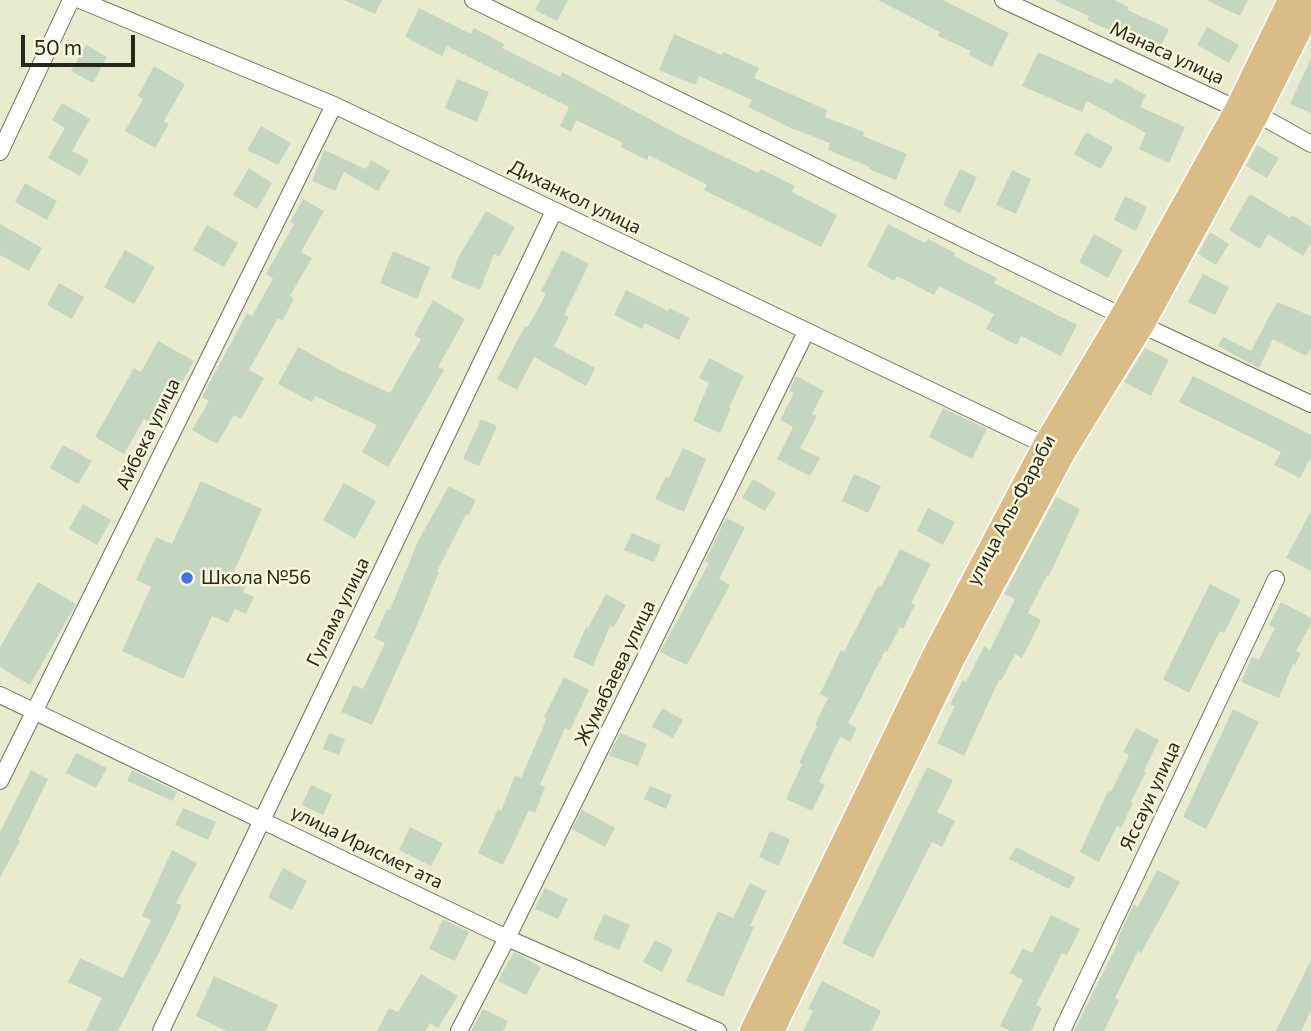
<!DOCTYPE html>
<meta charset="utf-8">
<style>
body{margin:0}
#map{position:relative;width:1311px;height:1031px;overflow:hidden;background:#e9ebce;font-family:Commissioner,sans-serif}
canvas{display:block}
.scale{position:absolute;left:21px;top:35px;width:114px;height:32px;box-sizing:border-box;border:4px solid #26261b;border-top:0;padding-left:9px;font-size:21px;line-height:24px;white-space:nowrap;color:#26261b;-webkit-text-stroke:5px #f7f8db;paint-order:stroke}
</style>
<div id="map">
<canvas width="1311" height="1031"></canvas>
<div class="scale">50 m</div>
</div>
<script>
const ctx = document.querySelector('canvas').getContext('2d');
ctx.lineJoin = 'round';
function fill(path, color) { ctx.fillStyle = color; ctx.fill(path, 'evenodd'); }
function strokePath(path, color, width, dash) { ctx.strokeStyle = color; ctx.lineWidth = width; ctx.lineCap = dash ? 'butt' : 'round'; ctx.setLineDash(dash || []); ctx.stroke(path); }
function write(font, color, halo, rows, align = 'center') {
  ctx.font = font + ' Commissioner,sans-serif'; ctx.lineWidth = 5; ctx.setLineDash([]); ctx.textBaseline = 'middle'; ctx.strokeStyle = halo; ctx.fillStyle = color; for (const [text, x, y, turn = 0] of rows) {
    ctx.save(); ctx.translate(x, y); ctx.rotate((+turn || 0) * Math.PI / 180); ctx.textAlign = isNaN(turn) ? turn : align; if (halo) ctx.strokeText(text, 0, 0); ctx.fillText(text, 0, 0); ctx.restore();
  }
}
fill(new Path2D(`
 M344 0H382L375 14Z
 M540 0H568L557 21 535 10Z
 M878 0H943L1009 33 992 67 969 55 971 51 938 36 940 32Z
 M1054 0H1114L1129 7 1127 10 1169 29 1158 53 1087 20 1089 16Z
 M1206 0H1248L1240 16Z
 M419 8 471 34 474 28 504 44 502 48 560 77 562 72 681 136 758 173 761 169 795 186 792 192 837 215 821 247 704 190 707 185 649 155 647 160 621 147 623 143 576 120 571 132 560 126 569 107 447 46 442 56 405 37Z
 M1207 27 1239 45 1229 63 1197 45Z
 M674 34 722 55 723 52 759 68 754 78 827 110 825 117 864 132 863 136 907 154 896 180 869 169 870 167 828 150 830 143 791 128 748 107 752 100 699 76 695 85 659 70Z
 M86 45 107 57 93 83 71 71Z
 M1038 52 1111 84 1115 78 1146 95 1140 107 1185 127 1169 163 1139 149 1146 133 1087 101 1082 112 1022 86Z
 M1311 58V113L1290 104Z
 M154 66 185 84 164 121 169 124 155 148 125 131 143 99 138 96Z
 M457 79 489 92 477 122 445 108Z
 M62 103 90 119 72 151 89 160 80 176 48 158 65 128 52 120Z
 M261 126 291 143 278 165 247 150Z
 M1086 132 1113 147 1101 169 1074 154Z
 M1257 145 1279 158 1267 178 1246 166Z
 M324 150 366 169 371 160 390 171 378 191 344 172 335 191 312 181Z
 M249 168 272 183 257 209 233 195Z
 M960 169 977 177 960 213 943 205Z
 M1012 170 1031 179 1016 214 996 205Z
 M25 183 57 201 47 220 15 202Z
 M1250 194 1290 218 1292 215 1311 227V243L1303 256 1268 234 1260 249 1229 230Z
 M1125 196 1147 207 1136 231 1114 220Z
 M303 199 324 211 301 252 312 258 290 296 294 299 282 321 278 318 249 370 264 378 241 419 234 415 217 444 192 430 209 401 202 397 247 313 252 316 273 279 266 274 294 224 290 222Z
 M486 211 515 227 499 257 494 254 480 290 451 278 458 258Z
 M0 224 42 248 29 271 0 255Z
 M888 224 925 243 928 239 955 253 954 256 997 278 994 283 1077 325 1061 356 1021 336 1017 345 986 329 994 314 939 286 934 295 897 276 894 281 867 266Z
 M207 225 238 243 224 267 193 250Z
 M1210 232 1229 244 1216 265 1198 254Z
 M1094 234 1123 250 1108 278 1079 262Z
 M125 250 155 267 134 304 104 287Z
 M562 250 589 264 564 315 569 317 554 346 595 368 586 386 534 357 517 390 497 379 525 326 528 327 546 294 541 291Z
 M393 251 430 267 417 299 380 283Z
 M1203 274 1229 287 1215 315 1188 302Z
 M59 283 84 297 72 319 47 305Z
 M626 290 668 311 669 308 690 318 679 340 645 323 642 329 614 315Z
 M433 300 465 319 438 367 444 370 388 467 362 452 377 425 315 396 312 402 278 384 298 347 340 370 390 393 421 339 414 335Z
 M1277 302 1311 316V348L1306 356 1273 339 1259 368 1218 346 1223 337 1251 351Z
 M158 341 194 361 181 384 178 382 154 425 144 419 124 454 95 437 134 368 141 372Z
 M1145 348 1169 360 1151 396 1124 382Z
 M709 358 744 376 729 407 731 408 720 433 693 421 709 383 699 378Z
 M796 376 824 391 812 414 817 416 800 448 820 458 810 476 777 459 793 427 780 420 794 393 789 391Z
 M1193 376 1311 435V457L1300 478 1274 465 1281 452 1179 402Z
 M943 408 987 429 972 459 929 437Z
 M481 419 497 426 479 466 463 459Z
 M63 445 92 461 78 484 50 468Z
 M683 448 706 459 684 512 655 499 666 476 669 478Z
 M854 474 881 486 868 513 842 501Z
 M753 479 776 493 765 511 742 498Z
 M201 481 262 509 232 576 247 583 243 592 254 597 246 614 235 609 228 623 212 616 183 679 122 651 151 587 136 580 156 537 172 544Z
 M344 483 376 501 355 539 323 520Z
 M449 486 476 500 469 515 466 514 437 571 439 572 418 623 372 725 341 712 353 685 363 689 385 643 374 638 387 609 390 610 418 541Z
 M1056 497 1080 509 1049 576 1047 575 1028 613 1041 620 1022 658 1015 654 1001 681 999 680 964 756 937 743 955 706 950 704 963 680 966 682 984 646 990 650 1015 599 1004 594Z
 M83 504 111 520 97 545 69 529Z
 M928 508 955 522 943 545 917 531Z
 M1311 511V571L1286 558Z
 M726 518 745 527 719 579 730 585 687 665 660 652 709 563 705 561Z
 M632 533 661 545 654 562 624 550Z
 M900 549 931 564 911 603 915 605 903 629 900 627 887 652 885 651 848 723 857 728 850 742 840 737 819 782 825 785 812 811 786 799 802 764 799 763 817 726 815 725 828 698 820 694 841 650 844 652 878 586 881 587Z
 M38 582 76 604 30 685 0 667V647Z
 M1210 584 1241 600 1224 633 1220 631 1189 693 1163 679Z
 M606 594 626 605 614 627 610 626 593 666 573 657 586 627 588 628Z
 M1281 602 1311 618V624L1296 651 1301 653 1295 665 1293 664 1279 698 1241 682 1252 657 1259 660 1275 628 1269 625Z
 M564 677 589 690 570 730 565 728 540 785 545 787 535 813 529 810 503 865 478 853 498 809 501 811 515 775 521 778 547 718 544 717Z
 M662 708 683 720 673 738 652 727Z
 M1233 709 1259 722 1206 829 1183 817Z
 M1136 728 1159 740 1144 771 1146 772 1131 802 1133 803 1121 828 1117 826 1099 862 1080 852 1108 791 1111 792 1129 755 1123 752Z
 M329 733 345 739 339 755 323 749Z
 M620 733 647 744 638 766 609 755Z
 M76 753 107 768 96 788 66 773Z
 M927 767 953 780 937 812 955 821 942 847 932 842 873 958 842 943Z
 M31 770 48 779 18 840 20 841 0 877V832Z
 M132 770 177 792 173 801 127 781Z
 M311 785 332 795 323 815 302 805Z
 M650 786 672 795 666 809 644 799Z
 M183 808 216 822 208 840 175 825Z
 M582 810 615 828 605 847 572 829Z
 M410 827 443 843 431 866 399 850Z
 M770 831 790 839 779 866 759 857Z
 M1016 847 1075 877 1069 889 1009 859Z
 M172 850 197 863 176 903 182 905 171 929 118 1031H86L102 998 68 982 80 958 123 978 151 920 142 916Z
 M283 868 307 881 292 910 268 898Z
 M1157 870 1180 882 1141 953 1138 951 1115 998 1119 1000 1104 1031H1074L1119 941 1117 940 1134 904 1138 907Z
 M750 883 766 891 750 926 754 927 723 997 686 981 718 911 733 918Z
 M545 888 568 899 558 919 535 909Z
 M604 914 630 925 619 950 593 939Z
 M1051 915 1080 929 1067 955 1062 953 1036 1005 1042 1008 1031 1031H1010L1000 1026 1023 980 1010 973 1023 948 1032 953Z
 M443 919 469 932 455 961 429 949Z
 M655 940 673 949 662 972 643 962Z
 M514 952 541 967 526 995 498 981Z
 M1311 960V1010L1301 1031H1276Z
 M421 974 458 996 438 1028 430 1023 426 1031H377L389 1008 398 1012Z
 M214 976 278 1005 266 1031H227L196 1016Z
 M822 981 881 1011 871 1031H803L813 1011 808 1009Z
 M483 1009 508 1021 503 1031H471Z`), '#c3d6bf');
const minor = new Path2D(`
 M80 0 334 105 1045 445
 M473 0 1122 316
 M1003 0 1237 109
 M1257 114 1311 144
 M0 152 71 0
 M1142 325 1311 404
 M0 695 507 938 718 1031
 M0 781 334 105
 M161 1031 554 211
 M459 1031 507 938 806 332
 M1062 1031 1276 579`);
const primary = new Path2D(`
 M752 1031 937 650 1045 445 1122 316 1237 109 1290 0
 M772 1031 953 658 1063 453 1142 325 1257 114 1311 7`);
strokePath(minor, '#717258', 18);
strokePath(primary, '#fff', 27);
strokePath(minor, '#fff', 16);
strokePath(primary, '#dabc86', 24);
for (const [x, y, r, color] of [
 [187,578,7,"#3e75e5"]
]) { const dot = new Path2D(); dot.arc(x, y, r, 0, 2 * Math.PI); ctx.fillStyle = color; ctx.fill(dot); strokePath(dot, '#f7f8db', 2.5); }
write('19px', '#26261b', '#f7f8db', [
 ["Манаса улица",1167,53,25],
 ["Диханкол улица",575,197,26],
 ["Айбека улица",148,434,-64],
 ["улица Аль-Фараби",1011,510,-62],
 ["Гулама улица",338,612,-64],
 ["Жумабаева улица",615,673,-64],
 ["Яссауи улица",1150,796,-65],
 ["улица Ирисмет ата",367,847,26]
]);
write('19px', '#26261b', '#f7f8db', [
 ["Школа №56",201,578]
], 'left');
</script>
